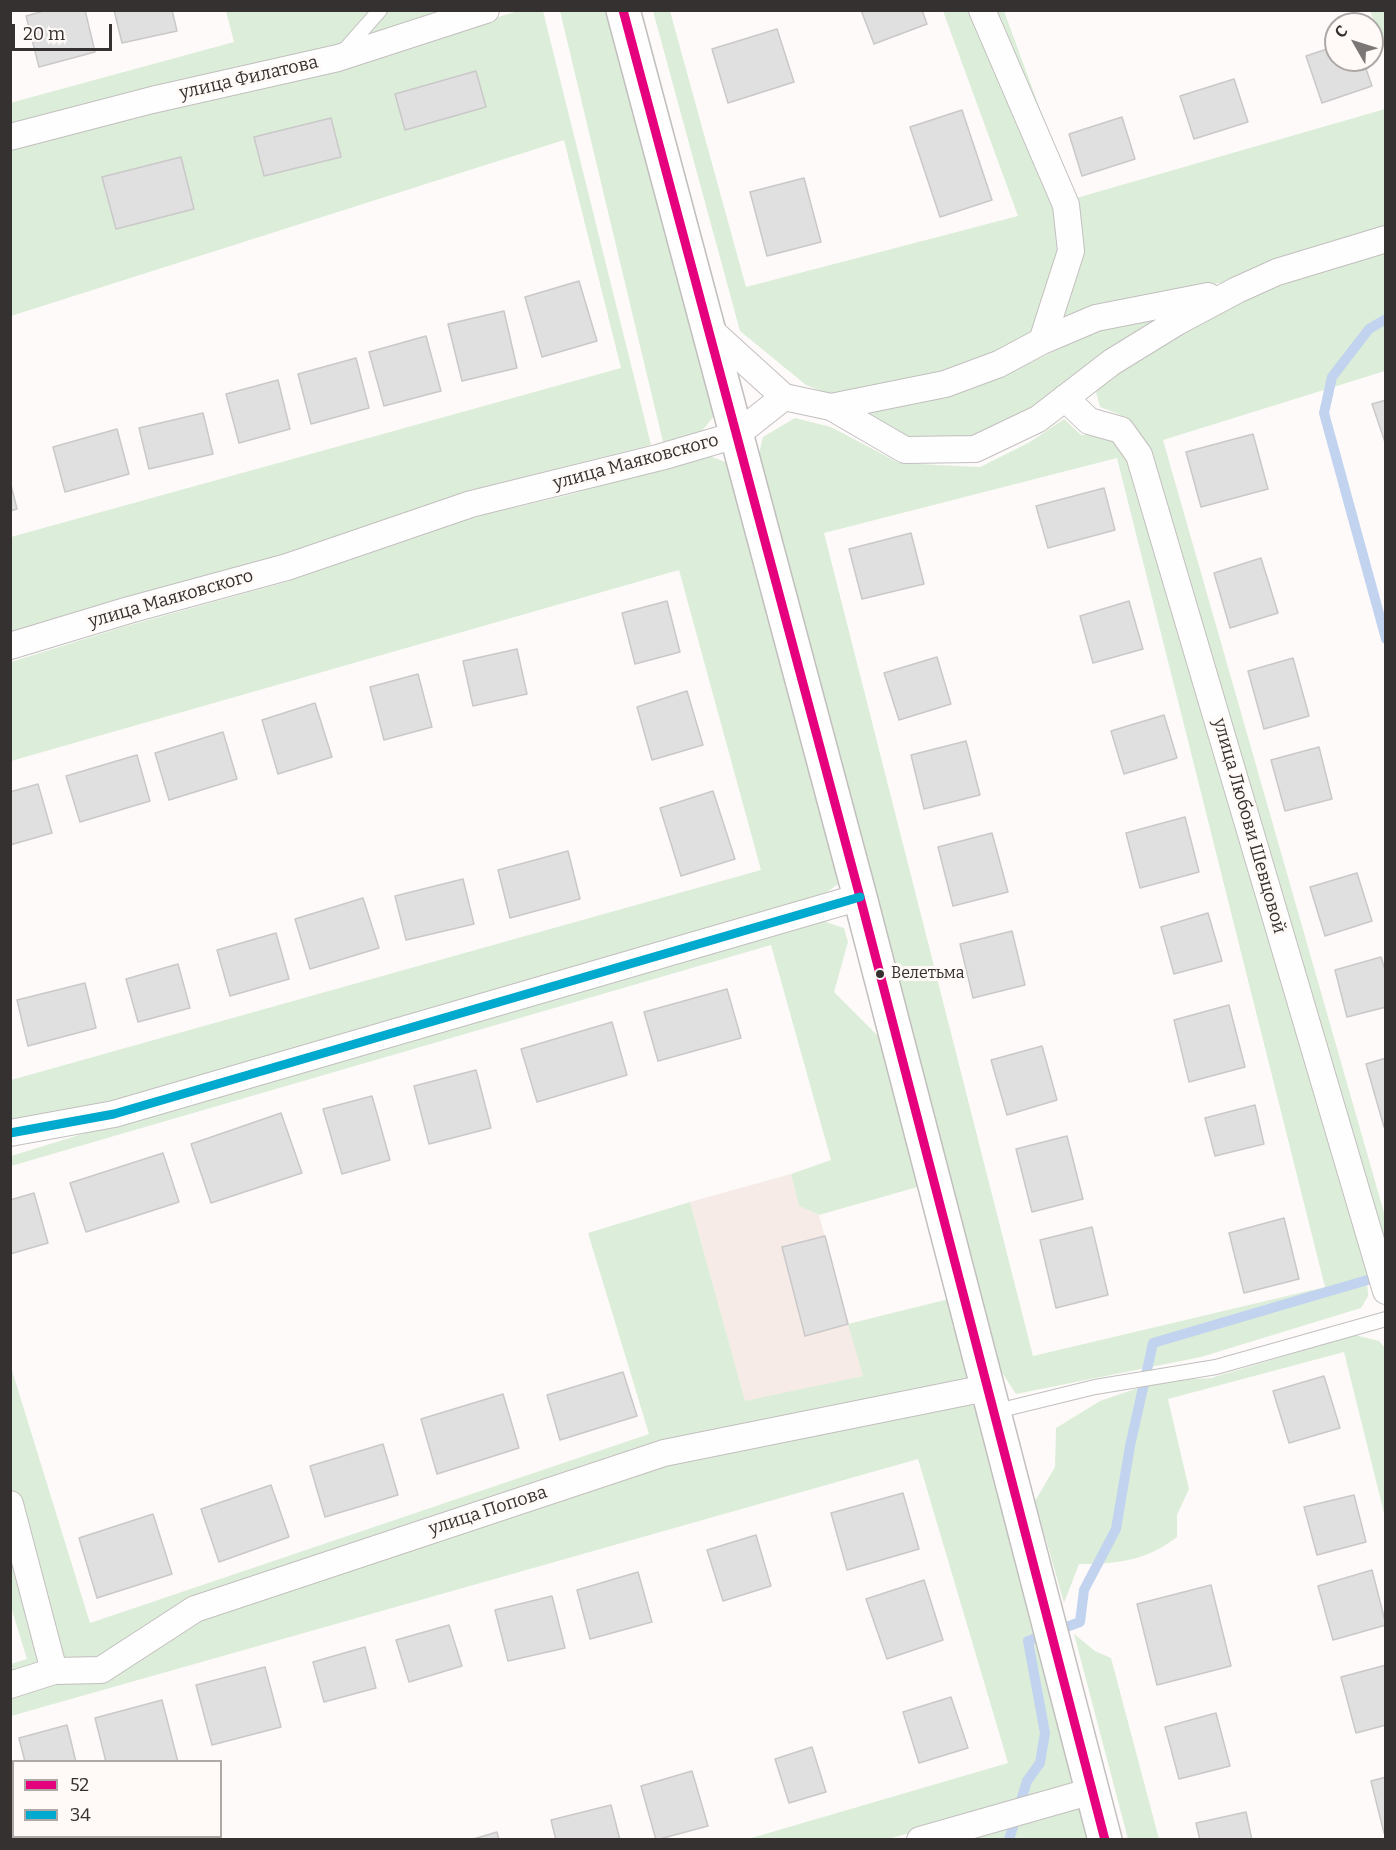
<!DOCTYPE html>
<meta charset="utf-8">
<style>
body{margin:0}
#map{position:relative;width:1396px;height:1850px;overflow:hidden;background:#fdfaf9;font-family:Bitter,serif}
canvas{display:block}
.frame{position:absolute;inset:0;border:12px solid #353130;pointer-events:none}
.legend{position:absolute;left:12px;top:1760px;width:210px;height:78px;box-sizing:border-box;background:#fff9f7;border:2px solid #aea9a7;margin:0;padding:8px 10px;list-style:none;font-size:18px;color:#353130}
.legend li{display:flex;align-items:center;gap:12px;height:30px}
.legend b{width:30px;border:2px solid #aea9a7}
.north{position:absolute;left:1324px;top:12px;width:60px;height:60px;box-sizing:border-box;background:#fff9f7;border:2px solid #aea9a7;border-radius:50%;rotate:309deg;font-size:16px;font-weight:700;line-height:24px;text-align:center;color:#353130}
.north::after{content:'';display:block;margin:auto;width:21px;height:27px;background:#7b7776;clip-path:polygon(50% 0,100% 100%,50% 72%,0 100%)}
.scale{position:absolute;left:12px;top:24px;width:100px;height:27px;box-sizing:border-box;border:3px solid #353130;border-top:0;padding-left:8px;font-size:18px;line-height:21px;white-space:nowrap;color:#353130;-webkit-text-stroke:4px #fff9f7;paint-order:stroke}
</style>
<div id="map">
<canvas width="1396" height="1850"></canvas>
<div class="frame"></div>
<ul class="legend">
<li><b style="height:8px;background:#e5007d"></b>52</li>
<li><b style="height:8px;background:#00a9ce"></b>34</li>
</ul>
<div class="north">С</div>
<div class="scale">20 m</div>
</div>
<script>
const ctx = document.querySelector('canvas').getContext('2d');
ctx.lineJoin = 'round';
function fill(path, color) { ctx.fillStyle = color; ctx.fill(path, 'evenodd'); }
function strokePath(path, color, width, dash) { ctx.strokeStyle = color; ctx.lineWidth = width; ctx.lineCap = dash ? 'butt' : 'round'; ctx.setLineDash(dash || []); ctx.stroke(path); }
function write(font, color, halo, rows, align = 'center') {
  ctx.font = font + ' Bitter,serif'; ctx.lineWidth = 6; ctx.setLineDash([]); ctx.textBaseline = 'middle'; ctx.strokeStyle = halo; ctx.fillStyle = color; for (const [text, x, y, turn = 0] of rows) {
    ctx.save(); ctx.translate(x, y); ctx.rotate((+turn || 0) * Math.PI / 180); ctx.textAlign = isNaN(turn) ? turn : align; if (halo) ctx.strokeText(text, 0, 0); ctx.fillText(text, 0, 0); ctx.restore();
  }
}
fill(new Path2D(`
 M791 1174 799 1206 819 1215 863 1376 745 1402 690 1202Z`), '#f6ebe6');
fill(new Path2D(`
 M226 11H455L336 49 11 129 10 103 234 42Z
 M518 11H543L651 445 471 490 282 555 11 634V537L621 368 564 140 11 316V147L340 65Z
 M560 11H608L718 411 702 431 663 442Z
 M638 11H642L726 326 719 320Z
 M653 11H670L746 287 1018 216 943 11H975L1058 205 1061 249 1036 333 945 376 834 396 806 385 740 331Z
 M991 11H1004L1073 199 1385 109V225L1287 257 1224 282 1103 307 1070 319 1062 316 1082 251Z
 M1370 11H1385V52Z
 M1385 251V371L1163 440 1385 1216V1247L1151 449 1126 417 1100 407 1096 392 1121 367 1273 286Z
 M1173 314 1105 354 1030 409 973 438 903 436 858 412 1006 374 1097 331Z
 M795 418 831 427 899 463 980 467 1030 442 1064 419 1081 435 1114 436 1129 455 1366 1263 1368 1296 1361 1308 1201 1357 1016 1394 1001 1371 759 453 763 437ZM1117 458 1325 1287 1033 1356 824 533Z
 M704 454 731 464 841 882 823 895 116 1103 11 1125V1080L761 870 679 570 11 761V662L123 627 286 582 471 518 572 494Z
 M814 922H826L844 928 848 942 834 992 883 1041 921 1186 819 1215 799 1206 791 1174 831 1160 771 945 11 1166V1156L115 1124Z
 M690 1202 745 1401 863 1376 848 1324 949 1299 969 1373 965 1379 663 1444 191 1602 97 1664 59 1659 11 1492 10 1364 90 1623 649 1434 588 1233Z
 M1355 1335 1379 1341 1385 1348V1517L1344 1352 1168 1399 1189 1489 1177 1515V1537C1146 1561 1117 1564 1079 1564L1064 1603 1035 1501 1055 1467 1056 1428 1100 1401 1158 1381 1211 1378Z
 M969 1403 980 1410 1079 1780 1060 1792 888 1839H748L1008 1763 918 1459 11 1716V1693L199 1618 664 1463Z
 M10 1530 41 1667 11 1676V1664L27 1659 11 1607Z
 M1074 1634 1095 1651 1111 1658 1159 1839H1128Z
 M1064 1806 1084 1808 1092 1840H945Z`), '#dceed9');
strokePath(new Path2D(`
 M1386 319 1369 329 1332 377 1324 413 1386 639
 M1009 1840 1027 1781 1040 1763 1045 1733 1028 1641 1080 1622 1084 1590 1116 1529 1130 1446 1153 1343 1381 1276`), '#c2d3ef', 10);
const building = new Path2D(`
 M47 10H85L95 52 39 67 26 16Z
 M114 10H172L177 31 122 43Z
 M861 10H922L927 24 874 44Z
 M777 29 794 82 728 103 712 49Z
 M1336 46V60H1363L1372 86 1322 103 1306 56Z
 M476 71 486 107 405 130 395 94Z
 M1234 79 1248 122 1194 139 1180 96Z
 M962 110 992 200 940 217 910 127Z
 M1122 117 1135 159 1082 176 1069 134Z
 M331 118 341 157 264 176 254 137Z
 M181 157 194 209 116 229 102 177Z
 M804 178 821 242 767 256 750 192Z
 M579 281 597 341 542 357 525 297Z
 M504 311 517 368 462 381 448 324Z
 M426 336 441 391 384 406 369 352Z
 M356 358 369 408 311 424 298 374Z
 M278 380 290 429 239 443 226 394Z
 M1386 400V445L1372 404Z
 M203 413 213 454 149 469 139 428Z
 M117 429 129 474 65 492 53 447Z
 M1253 434 1268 489 1201 507 1186 452Z
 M10 481 17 509 10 511Z
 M1104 488 1115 530 1048 548 1036 506Z
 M911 533 924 584 862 599 849 549Z
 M1261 558 1278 613 1230 628 1214 573Z
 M667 601 680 652 635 664 622 613Z
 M1129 601 1143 649 1093 663 1080 616Z
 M517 649 527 694 473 706 463 661Z
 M937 657 951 704 899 720 884 673Z
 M1293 658 1309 716 1264 729 1248 671Z
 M418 674 432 727 384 740 370 687Z
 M687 691 703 745 652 760 637 707Z
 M315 703 332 757 278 774 262 720Z
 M1164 715 1177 758 1124 774 1111 731Z
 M223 732 237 779 169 800 155 753Z
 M966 741 980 795 924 809 911 755Z
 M1319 747 1332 799 1285 811 1271 760Z
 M137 755 150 801 80 822 66 776Z
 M38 784 52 833 10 845V792Z
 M713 791 735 859 681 876 660 808Z
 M1185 817 1199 872 1140 888 1126 833Z
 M992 833 1008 892 953 906 938 847Z
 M568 851 580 899 510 918 498 870Z
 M1357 873 1372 921 1325 936 1310 887Z
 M463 879 474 924 406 940 395 896Z
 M363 898 379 948 310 969 295 919Z
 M1208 913 1222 961 1174 974 1161 927Z
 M1012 931 1025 985 973 998 960 944Z
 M276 933 289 979 230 996 217 950Z
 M1381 957 1386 973V1007L1347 1017 1335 970Z
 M178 964 190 1008 138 1022 126 979Z
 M85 983 96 1028 28 1046 17 1000Z
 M727 989 741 1038 658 1061 644 1012Z
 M1229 1005 1245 1067 1189 1082 1174 1020Z
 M612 1022 627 1075 537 1102 521 1049Z
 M1042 1046 1057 1100 1007 1115 991 1060Z
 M1386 1058V1127H1384L1366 1064Z
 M476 1070 491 1128 429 1144 414 1086Z
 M372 1096 390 1160 342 1174 323 1109Z
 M1255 1105 1264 1144 1215 1156 1205 1118Z
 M281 1113 302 1173 211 1203 191 1144Z
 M1067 1136 1083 1199 1032 1212 1016 1149Z
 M163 1153 179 1202 86 1232 70 1183Z
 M34 1193 48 1243 10 1254V1200Z
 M1284 1218 1299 1279 1244 1293 1229 1233Z
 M1092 1227 1108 1295 1056 1308 1040 1240Z
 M825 1236 848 1324 805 1336 782 1247Z
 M623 1372 637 1416 560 1440 547 1395Z
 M1324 1376 1340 1428 1289 1443 1273 1391Z
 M503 1394 519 1448 437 1474 421 1419Z
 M383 1444 398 1495 325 1517 310 1466Z
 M271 1485 289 1537 219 1562 201 1509Z
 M903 1493 919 1549 847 1570 831 1513Z
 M1354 1495 1366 1542 1317 1555 1304 1507Z
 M153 1514 172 1574 97 1598 79 1538Z
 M756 1535 771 1586 723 1601 707 1550Z
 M1372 1570 1386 1625 1333 1640 1318 1586Z
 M638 1572 652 1622 590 1639 577 1590Z
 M924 1580 943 1640 887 1659 866 1599Z
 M1211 1585 1231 1666 1157 1685 1137 1604Z
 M552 1596 565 1648 508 1661 495 1610Z
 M449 1625 462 1666 409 1682 396 1640Z
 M365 1647 376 1688 324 1702 313 1662Z
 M1386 1665V1725L1356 1733 1341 1677Z
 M265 1667 281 1727 212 1745 196 1685Z
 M951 1697 968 1748 919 1763 903 1712Z
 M162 1700 178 1762H106L95 1718Z
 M1216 1713 1230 1766 1179 1779 1165 1727Z
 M67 1725 76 1762H25L19 1738Z
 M812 1747 826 1792 789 1803 775 1759Z
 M692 1771 708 1826 656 1840 641 1786Z
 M1386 1777V1833H1384L1371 1781Z
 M611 1805 620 1840H556L551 1820Z
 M1246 1812 1252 1840H1200L1196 1823Z
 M497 1832 499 1840H470Z`);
fill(building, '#e1e0e1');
strokePath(building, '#cac8c9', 1.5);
const service = new Path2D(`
 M343 52 380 10
 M993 1412 1095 1387 1216 1367 1386 1319`);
const minor = new Path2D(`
 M982 10 1066 205 1071 251 1042 341
 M10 137 152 100 338 58 486 10
 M707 327 784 397
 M1065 398 1089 421 1121 430 1139 455 1386 1291
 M831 407 945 384 999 364 1042 341 1096 318 1208 296
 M10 646 129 610 287 567 471 504 661 457 736 435 784 397 831 407 905 450 975 449 1038 419 1112 362 1177 322 1237 290 1277 272 1386 239
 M10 1133 114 1114 860 897
 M10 1504 54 1671
 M10 1685 54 1671 101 1670 195 1609 664 1453 986 1388
 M920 1840 1092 1791`);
const tertiary = new Path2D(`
 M623 10 860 897 1105 1840`);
strokePath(service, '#c2bfbe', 16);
strokePath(minor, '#c2bfbe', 28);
strokePath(tertiary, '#c2bfbe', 36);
strokePath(service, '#fffefe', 14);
strokePath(minor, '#fffefe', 26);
strokePath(tertiary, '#fffefe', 33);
strokePath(new Path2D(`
 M623 10 860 897 1105 1840`), '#e5007d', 9);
strokePath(new Path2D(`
 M10 1133 114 1114 860 897`), '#00a9ce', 9);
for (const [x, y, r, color] of [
 [880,974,5,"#353130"]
]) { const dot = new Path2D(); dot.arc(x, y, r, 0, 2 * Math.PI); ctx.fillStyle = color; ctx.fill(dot); strokePath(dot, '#fff9f7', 2); }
write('16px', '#353130', '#fff9f7', [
 ["Велетьма",891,974]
], 'left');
write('18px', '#353130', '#fff9f7', [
 ["улица Филатова",249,78,-13],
 ["улица Маяковского",636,462,-15],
 ["улица Маяковского",171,599,-16],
 ["улица Любови Шевцовой",1249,826,74],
 ["улица Попова",488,1511,-18]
]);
</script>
